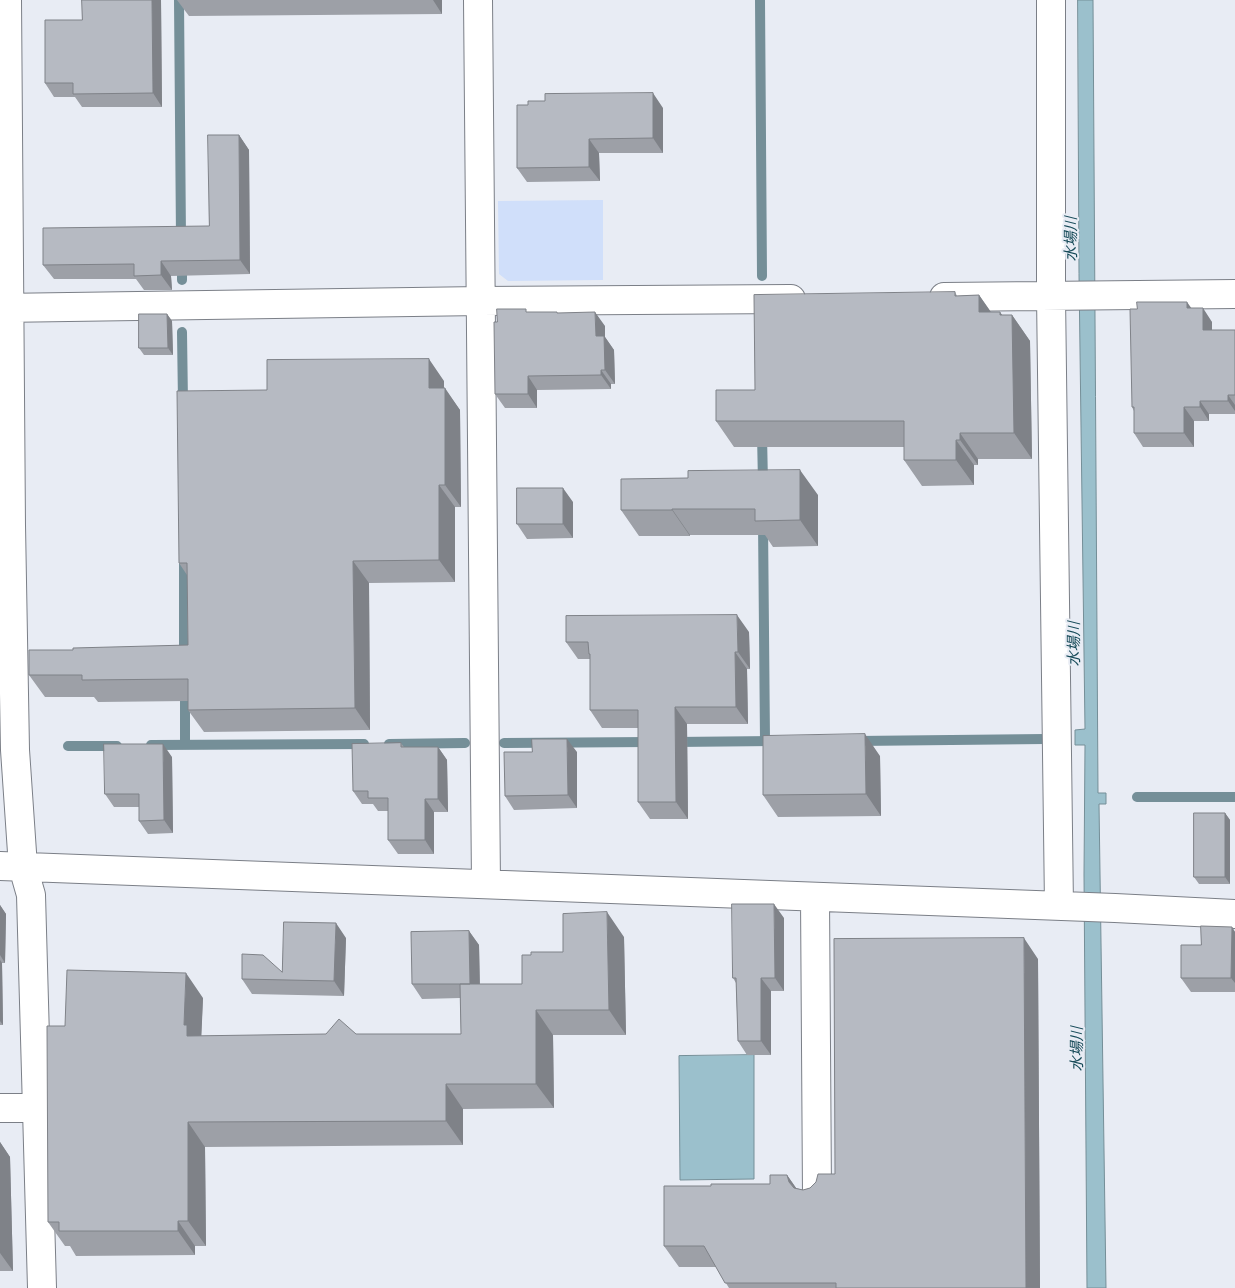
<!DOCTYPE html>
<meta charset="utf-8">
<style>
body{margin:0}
canvas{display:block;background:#e8ecf4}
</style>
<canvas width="1235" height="1288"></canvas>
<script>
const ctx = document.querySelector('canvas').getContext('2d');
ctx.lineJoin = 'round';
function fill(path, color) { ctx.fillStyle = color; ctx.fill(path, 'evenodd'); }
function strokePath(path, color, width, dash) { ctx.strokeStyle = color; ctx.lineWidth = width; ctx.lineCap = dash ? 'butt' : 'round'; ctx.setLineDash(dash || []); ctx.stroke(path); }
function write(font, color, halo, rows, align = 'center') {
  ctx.font = font + ' "Source Sans 3","Noto Sans JP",sans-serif'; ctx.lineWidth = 4; ctx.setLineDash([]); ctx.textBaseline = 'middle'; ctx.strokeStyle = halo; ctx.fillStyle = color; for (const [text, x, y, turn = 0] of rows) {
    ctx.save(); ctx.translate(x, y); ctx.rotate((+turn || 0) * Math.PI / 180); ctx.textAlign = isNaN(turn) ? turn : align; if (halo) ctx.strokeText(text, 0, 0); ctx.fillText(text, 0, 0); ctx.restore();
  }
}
fill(new Path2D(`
 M603 200V280L508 281 499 274 498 201Z`), '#d0dffa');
const water = new Path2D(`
 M1078 0H1093L1098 793H1106V804H1099L1106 1288H1087L1084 874 1085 745H1075V730L1085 729 1079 274Z
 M754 1055V1179L680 1180 679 1056Z`);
fill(water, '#9bc0cc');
strokePath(water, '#758f98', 1);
strokePath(new Path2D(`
 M179 0 181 239
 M760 0 762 276
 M182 263V280
 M182 332 183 403
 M762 435 763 483
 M763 522 765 741
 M184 558V658
 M185 688V745
 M857 741 1045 739
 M675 742 775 741
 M504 743 650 742
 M389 744 465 743
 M151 745 364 744
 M68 746H117
 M1137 797H1235`), '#758f98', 10);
const minor = new Path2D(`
 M7 0 11 525 15 750 23 867 31 895 42 1288
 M478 0 486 884
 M1051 0V296L1059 906
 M944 297 1235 294
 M0 308 481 301 791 299
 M0 866 1115 908 1235 914
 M815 897 817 1195
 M0 1108H37`);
strokePath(minor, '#7b7f87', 30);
strokePath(minor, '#fff', 28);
fill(new Path2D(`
 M82 0H161L162 107H82L75 97H54L45 83 82 20Z
 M177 0H442V14L189 16Z
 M663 108V153H599L600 181 527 182 517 168Z
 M239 135 249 150 250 274 171 276 172 290H144L136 279H54L43 265 209 226Z
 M955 292 957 296 979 295 991 312H1000L1002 315H1012L1030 341 1032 459H978V465H974V485L922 486 904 460V447H734L716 421 755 390Z
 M1192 308 1212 322V330H1235V414H1209V421H1194V447H1143L1134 433V411L1132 407Z
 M528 312 558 313 605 326V337L614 350 615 384H611V389L537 390V408H505L495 394 497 322Z
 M167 314 172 321 173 355H144L139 348Z
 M444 381V388L460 410 461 507H455V582L369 583 370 730 204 732 188 710V701L98 702 94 697H45L29 675 73 650 188 645 187 575 179 563 267 390Z
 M818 495V546L773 547 765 535H690V536H639L621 510Z
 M573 502V538L527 539 517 524Z
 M749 632 750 669H747L748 724H687L688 819H650L638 802V728H602L590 710V659H578L566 642Z
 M401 743 404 747H438L447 760 448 812H434V854H398L388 840V811H378L373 804H362L353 791Z
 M532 752H577V808L514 810 505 796Z
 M880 756 881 816 778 817 763 795Z
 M172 757 173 833 148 834 139 821V807H114L105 794Z
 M1225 813 1230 820V884H1199L1194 877Z
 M0 905 6 914 5 963H2L3 1025H0Z
 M784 918V991H771V1055H747L738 1041 736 983 733 978Z
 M1232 927 1235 932V992H1191L1181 978 1201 945Z
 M469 931 479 945 480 984H522L531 955 563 952 624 937 626 1035H553L554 1108 463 1109V1145L205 1147 206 1246H195V1255L76 1256 70 1246H65L48 1222 65 1026 203 998 201 1036 461 1034 460 998 422 999 412 984Z
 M346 938 344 996 252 994 242 979 282 972Z
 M1038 959 1040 1288H729L716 1267H679L664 1246 711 1186 770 1184 787 1175 796 1188 803 1190 810 1188 835 1174Z
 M0 1142 10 1157 13 1271H0Z`), '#9da0a7');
fill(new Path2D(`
 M152 0H161L162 107 153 93Z
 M433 0H442V14Z
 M653 93 663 108V153L653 138Z
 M239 135 249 150 250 274 240 260Z
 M589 139 599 153 600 181 589 167Z
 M161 261 171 276 172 290 161 275Z
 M979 295 997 321 979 312Z
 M1187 302 1197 316 1187 308Z
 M1203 308 1212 322V343L1203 330Z
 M595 312 605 326V337L614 350 615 384 605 370 596 336Z
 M1000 312 1012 330V315L1030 341 1032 459 1014 433Z
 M167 314 172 321 173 355 168 348Z
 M429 359 444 381V411L429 388Z
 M601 370 611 384V389L601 375Z
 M528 376 537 390V408L528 394Z
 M445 388 460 410 461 507 445 485Z
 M1228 395 1235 405V411L1228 401Z
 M1200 401 1209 414V421L1200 407Z
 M1184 407 1194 421V447L1184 433Z
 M960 433 978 459V465L960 440Z
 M956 440 974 465V485L956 460Z
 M800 470 818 495V546L800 520Z
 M439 485 455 507V582L439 560Z
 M563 488 573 502V538L563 524Z
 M672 509 690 535V536L672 510Z
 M353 561 369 583 370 730 355 708Z
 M737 615 749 632 750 669 738 652Z
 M735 652 747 669 748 724 736 707Z
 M675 707 687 724 688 819 676 802Z
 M865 734 880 756 881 816 866 794Z
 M567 739 577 752V808L568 795Z
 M163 744 172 757 173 833 164 820Z
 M438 747 447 760 448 812 438 799Z
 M425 799 434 812V854L425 840Z
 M1225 813 1230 820V884L1225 877Z
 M774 904 784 918V991L775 978Z
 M0 905 6 914 5 963 0 955Z
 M607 912 624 937 626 1035 609 1010Z
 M336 923 346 938 344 996 334 981Z
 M1232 927 1235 932V983L1231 978Z
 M469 931 479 945 480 998 470 984Z
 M1024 938 1038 959 1040 1288H1026Z
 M0 960 2 963 3 1025 0 1021Z
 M186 973 203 998 201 1045 187 1036 184 1025Z
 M761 978 771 991V1055L761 1041Z
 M536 1010 553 1035 554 1108 536 1084Z
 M446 1084 463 1109V1145L446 1121Z
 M188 1122 205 1147 206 1246 188 1221Z
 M0 1142 10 1157 13 1271 0 1253Z
 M787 1175 801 1195 789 1182Z
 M178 1221 195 1246V1255L178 1231Z`), '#7f8288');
const building = new Path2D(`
 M82 0H152L153 93 73 94V83H45V20H82Z
 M653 93V138L589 139V167L517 168V105H528V101H545V94Z
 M208 135H239L240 260 161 261V275L134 276V264L43 265V228L209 226Z
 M955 292V296L979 295V312H1000V315H1012L1014 433H960V440H956V460H904V421H716V390H755L754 295Z
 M1137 302H1187V308H1203V330H1235V395H1228V401H1200V407H1184V433H1134V407H1132L1130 309H1137Z
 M497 309H526V312H557V313L595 312 596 336H604L605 370H601V375L528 376V394H495L494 322H497Z
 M139 314H167L168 348H139Z
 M429 359V388H445V485H439V560L353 561 355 708 188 710V679L82 680V675H29V650H73V648L188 645 187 563H179L177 391 267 390V360Z
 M800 470V520L755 521V509H672V510H621V479L688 478V471Z
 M517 488H563V524H517Z
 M737 615 738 652H735L736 707H675L676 802H638V710H590V654H589L588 642H566V616Z
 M865 734 866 794 763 795V736Z
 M532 739H567L568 795 505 796 504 752H532Z
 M401 743V747H438V799H425V840H388V798H368V791H353L352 744Z
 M104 744H163L164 820 139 821V794H105Z
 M1194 813H1225V877H1194Z
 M732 904H774L775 978H761V1041H738L736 978H733Z
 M607 912 609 1010H536V1084H446V1121L188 1122V1221H178V1231H59V1222H48L47 1026H65L67 970 186 973 184 1025H187V1036L326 1034 339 1019 356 1034H461L460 984H522V955H531V952H563V914Z
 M284 922 336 923 334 981 242 979V954L263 955 282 972Z
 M1201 926 1232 927 1231 978H1181V945H1201Z
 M469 931 470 984H412L411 932Z
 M1024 938 1026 1288H836V1283H725L704 1246H664V1186H711V1184H770V1175H787L789 1182 794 1188 803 1190 810 1188 816 1182 818 1174H835L834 939Z`);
fill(building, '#b6bac2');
strokePath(building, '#7f8288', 1);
write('italic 15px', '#174b59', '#e8ecf4', [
 ["水場川",1073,239,-90],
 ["水場川",1076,644,-90],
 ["水場川",1079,1049,-90]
]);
</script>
